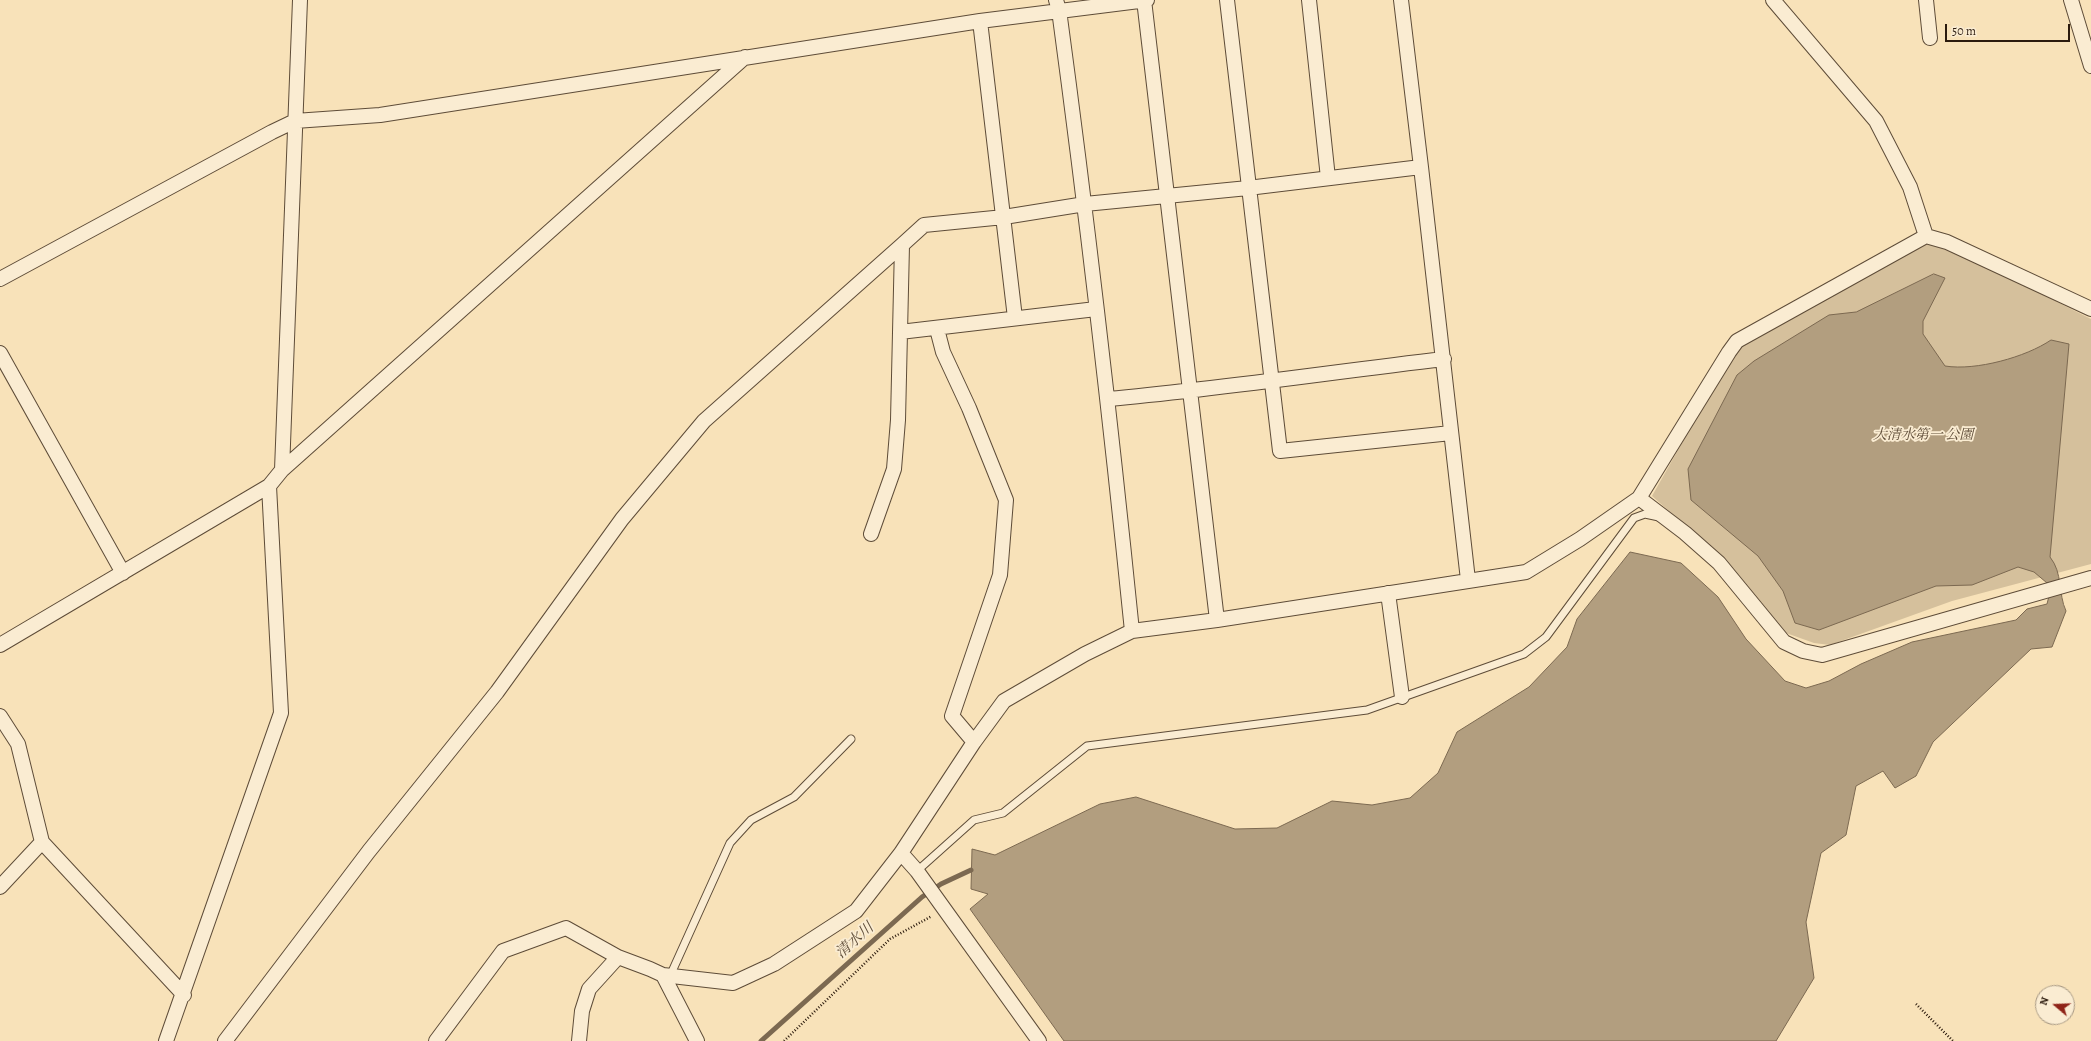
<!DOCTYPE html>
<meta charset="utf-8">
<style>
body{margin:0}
#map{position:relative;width:2091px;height:1041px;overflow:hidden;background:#f8e2b9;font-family:Alegreya,serif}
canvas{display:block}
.north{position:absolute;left:2035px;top:985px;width:40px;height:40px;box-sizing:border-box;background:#faecd2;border:1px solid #a79883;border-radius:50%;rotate:289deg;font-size:11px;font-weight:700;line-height:16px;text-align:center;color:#2b1a0d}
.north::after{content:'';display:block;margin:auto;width:14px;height:18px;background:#8f2418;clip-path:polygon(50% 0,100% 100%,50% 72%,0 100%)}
.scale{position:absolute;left:1945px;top:24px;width:125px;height:18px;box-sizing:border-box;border:2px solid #2b1a0d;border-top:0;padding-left:5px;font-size:12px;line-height:14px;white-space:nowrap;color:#2b1a0d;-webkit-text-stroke:3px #faecd2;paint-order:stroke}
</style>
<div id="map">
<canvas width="2091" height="1041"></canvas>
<div class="north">N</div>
<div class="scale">50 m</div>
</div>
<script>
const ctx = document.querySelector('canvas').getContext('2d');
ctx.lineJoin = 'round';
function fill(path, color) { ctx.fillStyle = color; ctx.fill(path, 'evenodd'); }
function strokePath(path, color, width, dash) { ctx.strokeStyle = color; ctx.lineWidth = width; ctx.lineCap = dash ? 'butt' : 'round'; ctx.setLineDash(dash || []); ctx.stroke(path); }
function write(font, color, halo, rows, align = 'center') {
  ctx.font = font + ' Alegreya,"Noto Serif JP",serif'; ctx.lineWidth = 3.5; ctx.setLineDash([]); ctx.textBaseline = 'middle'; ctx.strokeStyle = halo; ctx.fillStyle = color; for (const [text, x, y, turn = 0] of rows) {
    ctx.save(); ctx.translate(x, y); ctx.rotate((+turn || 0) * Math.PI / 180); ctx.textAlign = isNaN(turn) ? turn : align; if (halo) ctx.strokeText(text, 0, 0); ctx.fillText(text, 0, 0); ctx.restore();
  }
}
fill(new Path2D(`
 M1927 244 1946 246 2091 319V564L1952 601 1830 645 1814 643 1786 633 1730 565 1652 496 1733 353 1741 343Z`), '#d5c09c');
const water = new Path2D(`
 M1934 274 1945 278 1923 321V334L1945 366C1976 371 2026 357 2051 340L2069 344 2050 557C2063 573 2058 594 2066 611L2052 647 2031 649 1933 742 1916 776 1895 788 1883 771 1856 786 1846 835 1821 853 1806 922 1814 978 1776 1041H1064L970 909 988 894 971 889 972 849 995 855 1100 804 1136 797 1235 829 1277 828 1332 801 1372 805 1410 798 1438 773 1457 732 1529 687 1567 647 1577 619 1630 552 1681 563 1718 597 1746 639 1785 681 1806 688 1829 681 1861 664 1912 642 2016 620 2027 609 2047 604 2049 596 2047 583 2034 572 2018 567 1972 585 1936 586 1819 630 1795 623 1783 591 1758 556 1691 500 1688 469 1737 375 1754 361 1829 315 1856 312Z`);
fill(water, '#b29e7f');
strokePath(water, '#7c6951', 1);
strokePath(new Path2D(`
 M761 1041 922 897 941 884 971 870`), '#7c6951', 5);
const service = new Path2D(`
 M917 871 974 820 1003 813 1087 746 1367 710 1524 654 1546 637 1634 518 1645 514 1659 517
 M670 976 730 843 751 820 794 797 851 739`);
const minor = new Path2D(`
 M1056 0 1059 10C1087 217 1111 424 1132 631
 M1144 0 1217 620
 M1227 0 1280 451 1451 433
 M1309 0 1328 178
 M1773 0 1876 121 1910 187 1926 236
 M1926 0 1930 38
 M2071 0 2091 66
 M980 21 1015 318
 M1421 167 1468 580
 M0 279 272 132 295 121 380 115 980 21 1147 0
 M937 329 943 352 969 408 1006 500 1000 575 952 716 974 742
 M900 332 1096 309
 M0 353 123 573
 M1108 399C1220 389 1332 372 1444 359
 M282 470 300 0
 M1639 498 1685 533 1719 563 1784 642 1803 651 1822 655 2091 578
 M871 534 894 469 898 420 902 245
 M1388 593 1402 697
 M0 645 269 486 282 470 745 57
 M0 716 18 744 42 842 184 995
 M901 853 917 871 1039 1041
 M0 887 42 842
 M663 975 697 1041
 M166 1041 281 713 269 486
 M225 1041 369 851 497 692 622 519 704 421 902 245 924 225 1004 217 1085 204 1248 188 1421 167 1401 0
 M436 1041 503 951 566 928 618 957 650 969 663 975 733 983 774 964 856 911 901 853 974 742 1004 701 1085 654 1132 631 1217 620 1526 572 1580 539 1639 498 1729 352 1737 341 1926 236 1947 242 2091 309
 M579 1041 582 1011 589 989 618 957`);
strokePath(service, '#5e4c38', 9);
strokePath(minor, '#5e4c38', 16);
strokePath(new Path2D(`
 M1916 1004 1953 1041
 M784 1041 890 939 932 916`), '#2b1a0d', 2.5, [1, 2]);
strokePath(service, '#faecd2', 7);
strokePath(minor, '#faecd2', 14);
write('italic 14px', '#5e4c38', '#faecd2', [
 ["大清水第一 公園",1923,436]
]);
write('italic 15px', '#614f3b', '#faecd2', [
 ["清水川",855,941,-42]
]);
</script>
